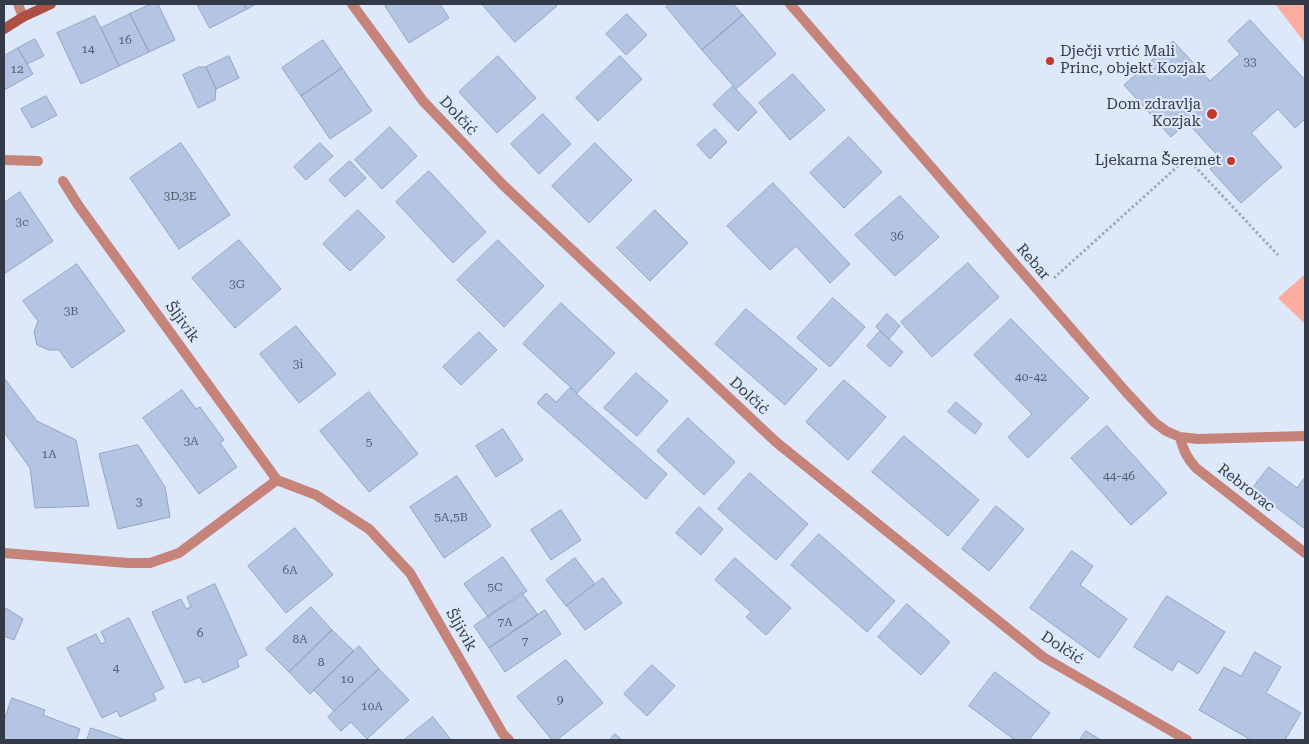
<!DOCTYPE html>
<meta charset="utf-8">
<style>
body{margin:0}
#map{position:relative;width:1309px;height:744px;overflow:hidden;background:#dde8fb;font-family:"Roboto Serif",serif}
canvas{display:block}
.frame{position:absolute;inset:0;border:5px solid #343a47;pointer-events:none}
</style>
<div id="map">
<canvas width="1309" height="744"></canvas>
<div class="frame"></div>
</div>
<script>
const ctx = document.querySelector('canvas').getContext('2d');
ctx.lineJoin = 'round';
function fill(path, color) { ctx.fillStyle = color; ctx.fill(path, 'evenodd'); }
function strokePath(path, color, width, dash) { ctx.strokeStyle = color; ctx.lineWidth = width; ctx.lineCap = dash ? 'butt' : 'round'; ctx.setLineDash(dash || []); ctx.stroke(path); }
function write(font, color, halo, rows, align = 'center') {
  ctx.font = font + ' "Roboto Serif",serif'; ctx.lineWidth = 4.5; ctx.setLineDash([]); ctx.textBaseline = 'middle'; ctx.strokeStyle = halo; ctx.fillStyle = color; for (const [text, x, y, turn = 0] of rows) {
    ctx.save(); ctx.translate(x, y); ctx.rotate((+turn || 0) * Math.PI / 180); ctx.textAlign = isNaN(turn) ? turn : align; if (halo) ctx.strokeText(text, 0, 0); ctx.fillText(text, 0, 0); ctx.restore();
  }
}
fill(new Path2D(`
 M1275 4H1305V43Z
 M1305 274V324L1278 298Z`), '#fdad9f');
const building = new Path2D(`
 M151 4H158L175 40 149 52 130 14Z
 M197 4H244L247 9 210 28Z
 M244 4H256L247 9Z
 M388 4H440L449 18 409 43 385 6Z
 M482 4H555L557 6 515 42Z
 M670 4H733L743 15 702 50 666 7Z
 M130 14 149 52 119 66 101 28Z
 M627 14 647 35 626 55 606 34Z
 M743 15 776 54 736 89 702 50Z
 M95 16 119 66 81 84 57 33Z
 M1250 20 1305 80V119L1295 128 1278 109 1251 133 1282 167 1241 203 1210 169 1221 159 1187 122 1171 137 1124 85 1173 41 1210 81 1240 54 1228 41Z
 M35 39 44 56 27 64 18 48Z
 M323 40 342 68 301 96 282 68Z
 M18 48 33 74 4 90V56Z
 M229 56 239 78 216 89 206 67Z
 M498 56 536 98 497 133 459 92Z
 M620 56 642 79 598 121 576 98Z
 M199 67H206L216 89 215 100 198 108 183 75Z
 M342 68 372 111 330 139 301 96Z
 M793 74 825 110 790 140 759 103Z
 M733 86 757 112 738 131 713 105Z
 M46 96 57 115 32 128 21 109Z
 M543 114 571 144 539 174 511 144Z
 M390 127 417 156 382 189 355 160Z
 M715 129 727 142 710 159 697 145Z
 M849 137 882 172 844 208 810 173Z
 M181 143 230 215 179 249 130 178Z
 M320 143 333 156 306 180 294 167Z
 M595 143 632 180 589 223 552 186Z
 M350 161 366 178 345 197 329 180Z
 M429 171 486 232 453 263 396 202Z
 M773 183 850 264 830 283 796 246 770 270 727 226Z
 M20 192 53 241 4 274V203Z
 M900 196 939 237 895 276 855 235Z
 M358 210 385 237 350 271 323 244Z
 M655 210 688 243 650 281 617 248Z
 M239 240 281 289 235 328 192 278Z
 M498 240 544 286 504 327 457 280Z
 M968 263 999 297 932 357 901 322Z
 M77 264 125 331 72 368 59 350H49L37 345 34 332 38 321 23 301Z
 M833 298 865 327 830 367 797 338Z
 M561 303 615 353 577 393 523 344Z
 M746 309 817 369 785 405 715 344Z
 M887 314 900 326 889 339 876 327Z
 M1011 319 1089 398 1028 458 1008 437 1032 414 974 355Z
 M296 326 336 374 299 403 260 354Z
 M880 331 903 352 890 367 867 346Z
 M479 332 497 350 461 385 443 367Z
 M636 373 668 401 637 436 604 408Z
 M4 378 37 421 76 440 89 506 35 508 30 468 4 432Z
 M844 380 886 417 848 460 806 422Z
 M570 388 667 474 646 499 537 403 546 393 556 402Z
 M182 390 196 409 200 407 224 440 220 443 237 467 199 494 143 418Z
 M369 392 418 454 369 492 320 431Z
 M956 402 982 424 975 434 948 412Z
 M688 418 735 462 704 495 657 451Z
 M1107 426 1167 493 1131 525 1071 458Z
 M503 429 523 460 496 477 476 446Z
 M904 436 979 500 948 536 872 472Z
 M138 445 165 487 170 517 118 529 99 454Z
 M1269 467 1297 488 1305 477V529L1252 489Z
 M750 473 808 524 776 560 718 509Z
 M457 476 491 526 444 558 410 507Z
 M996 506 1024 529 989 571 962 549Z
 M699 507 723 529 701 555 676 533Z
 M561 510 581 540 551 560 531 530Z
 M295 528 333 575 286 613 248 566Z
 M819 534 895 601 867 632 791 565Z
 M1072 551 1093 566 1080 585 1127 619 1099 658 1030 608Z
 M503 557 527 591 488 617 464 584Z
 M575 558 595 584 566 606 546 580Z
 M735 558 791 608 766 635 746 617 751 612 715 580Z
 M603 578 622 603 585 630 567 606Z
 M215 584 247 655 237 660 239 667 203 683 200 677 185 683 152 612 181 599 186 609 191 607 187 597Z
 M522 593 538 615 489 648 474 626Z
 M1167 596 1225 632 1198 674 1178 661 1172 671 1134 647Z
 M907 604 950 642 921 675 878 637Z
 M4 607 23 619 14 640 4 636Z
 M311 607 332 630 289 672 266 649Z
 M545 610 561 634 505 672 489 648Z
 M129 618 164 688 153 693 156 700 120 717 117 711 102 718 67 648 96 634 101 644 106 642 101 632Z
 M332 630 354 651 310 694 289 672Z
 M359 646 379 669 334 711 314 690Z
 M1255 652 1281 667 1266 693 1301 713 1285 740H1251L1199 710 1224 667 1241 676Z
 M566 660 603 703 557 740H552L517 697Z
 M652 665 675 686 647 716 624 694Z
 M379 669 409 700 367 739 351 722 341 731 328 717Z
 M995 672 1050 713 1029 740H1015L969 706Z
 M12 698 45 710 43 715 80 729 76 740H4V721Z
 M433 717 451 740H404Z
 M91 728 126 740H87Z
 M1086 731 1101 740H1080Z
 M615 734 622 740H610Z`);
fill(building, '#b4c5e4');
strokePath(building, '#93a3c1', 1);
strokePath(new Path2D(`
 M1054 278 1187 158 1278 255`), '#a0aaba', 3, [2.5, 2.5]);
strokePath(new Path2D(`
 M18 4 23 17
 M352 4 423 101 503 185 776 442 1043 657 1187 740
 M790 4 1126 392 1154 422 1166 431 1180 437 1198 439 1305 436
 M4 160 38 161
 M63 181 78 205 277 480 316 495 369 529 410 573 503 734 509 740
 M1180 437C1183 450 1187 458 1196 468L1305 553
 M4 553 128 563H150L179 553 277 480`), '#c58379', 10);
strokePath(new Path2D(`
 M4 29 23 17 51 4`), '#ad5043', 10);
for (const [x, y, r, color] of [
 [1050,61,5,"#c5392a"],
 [1212,114,6,"#c5392a"],
 [1231,161,5,"#c5392a"]
]) { const dot = new Path2D(); dot.arc(x, y, r, 0, 2 * Math.PI); ctx.fillStyle = color; ctx.fill(dot); strokePath(dot, '#dde8fb', 2); }
write('12px', '#545d6e', null, [
 ["16",125,40],
 ["14",88,49],
 ["33",1250,62],
 ["12",17,69],
 ["3D,3E",180,196],
 ["3c",22,222],
 ["36",897,236],
 ["3G",237,284],
 ["3B",71,311],
 ["3i",298,364],
 ["40-42",1031,377],
 ["3A",191,441],
 ["5",369,442],
 ["1A",49,454],
 ["44-46",1119,476],
 ["3",139,502],
 ["5A,5B",451,517],
 ["6A",290,570],
 ["5C",495,587],
 ["7A",505,622],
 ["6",200,633],
 ["8A",300,639],
 ["7",525,641],
 ["8",321,662],
 ["4",116,668],
 ["10",347,679],
 ["9",560,700],
 ["10A",372,706]
]);
write('15px', '#343a47', '#dde8fb', [
 ["Dječji vrtić Mali",1060,52,"left"],
 ["Princ, objekt Kozjak",1060,69,"left"],
 ["Dom zdravlja",1201,105],
 ["Kozjak",1201,122],
 ["Ljekarna Šeremet",1221,161]
], 'right');
write('15px', '#343a47', '#dde8fb', [
 ["Dolčić",458,116,47],
 ["Rebar",1033,262,49],
 ["Šljivik",182,322,54],
 ["Dolčić",749,396,43],
 ["Rebrovac",1246,488,38],
 ["Šljivik",461,630,60],
 ["Dolčić",1062,648,33]
]);
</script>
